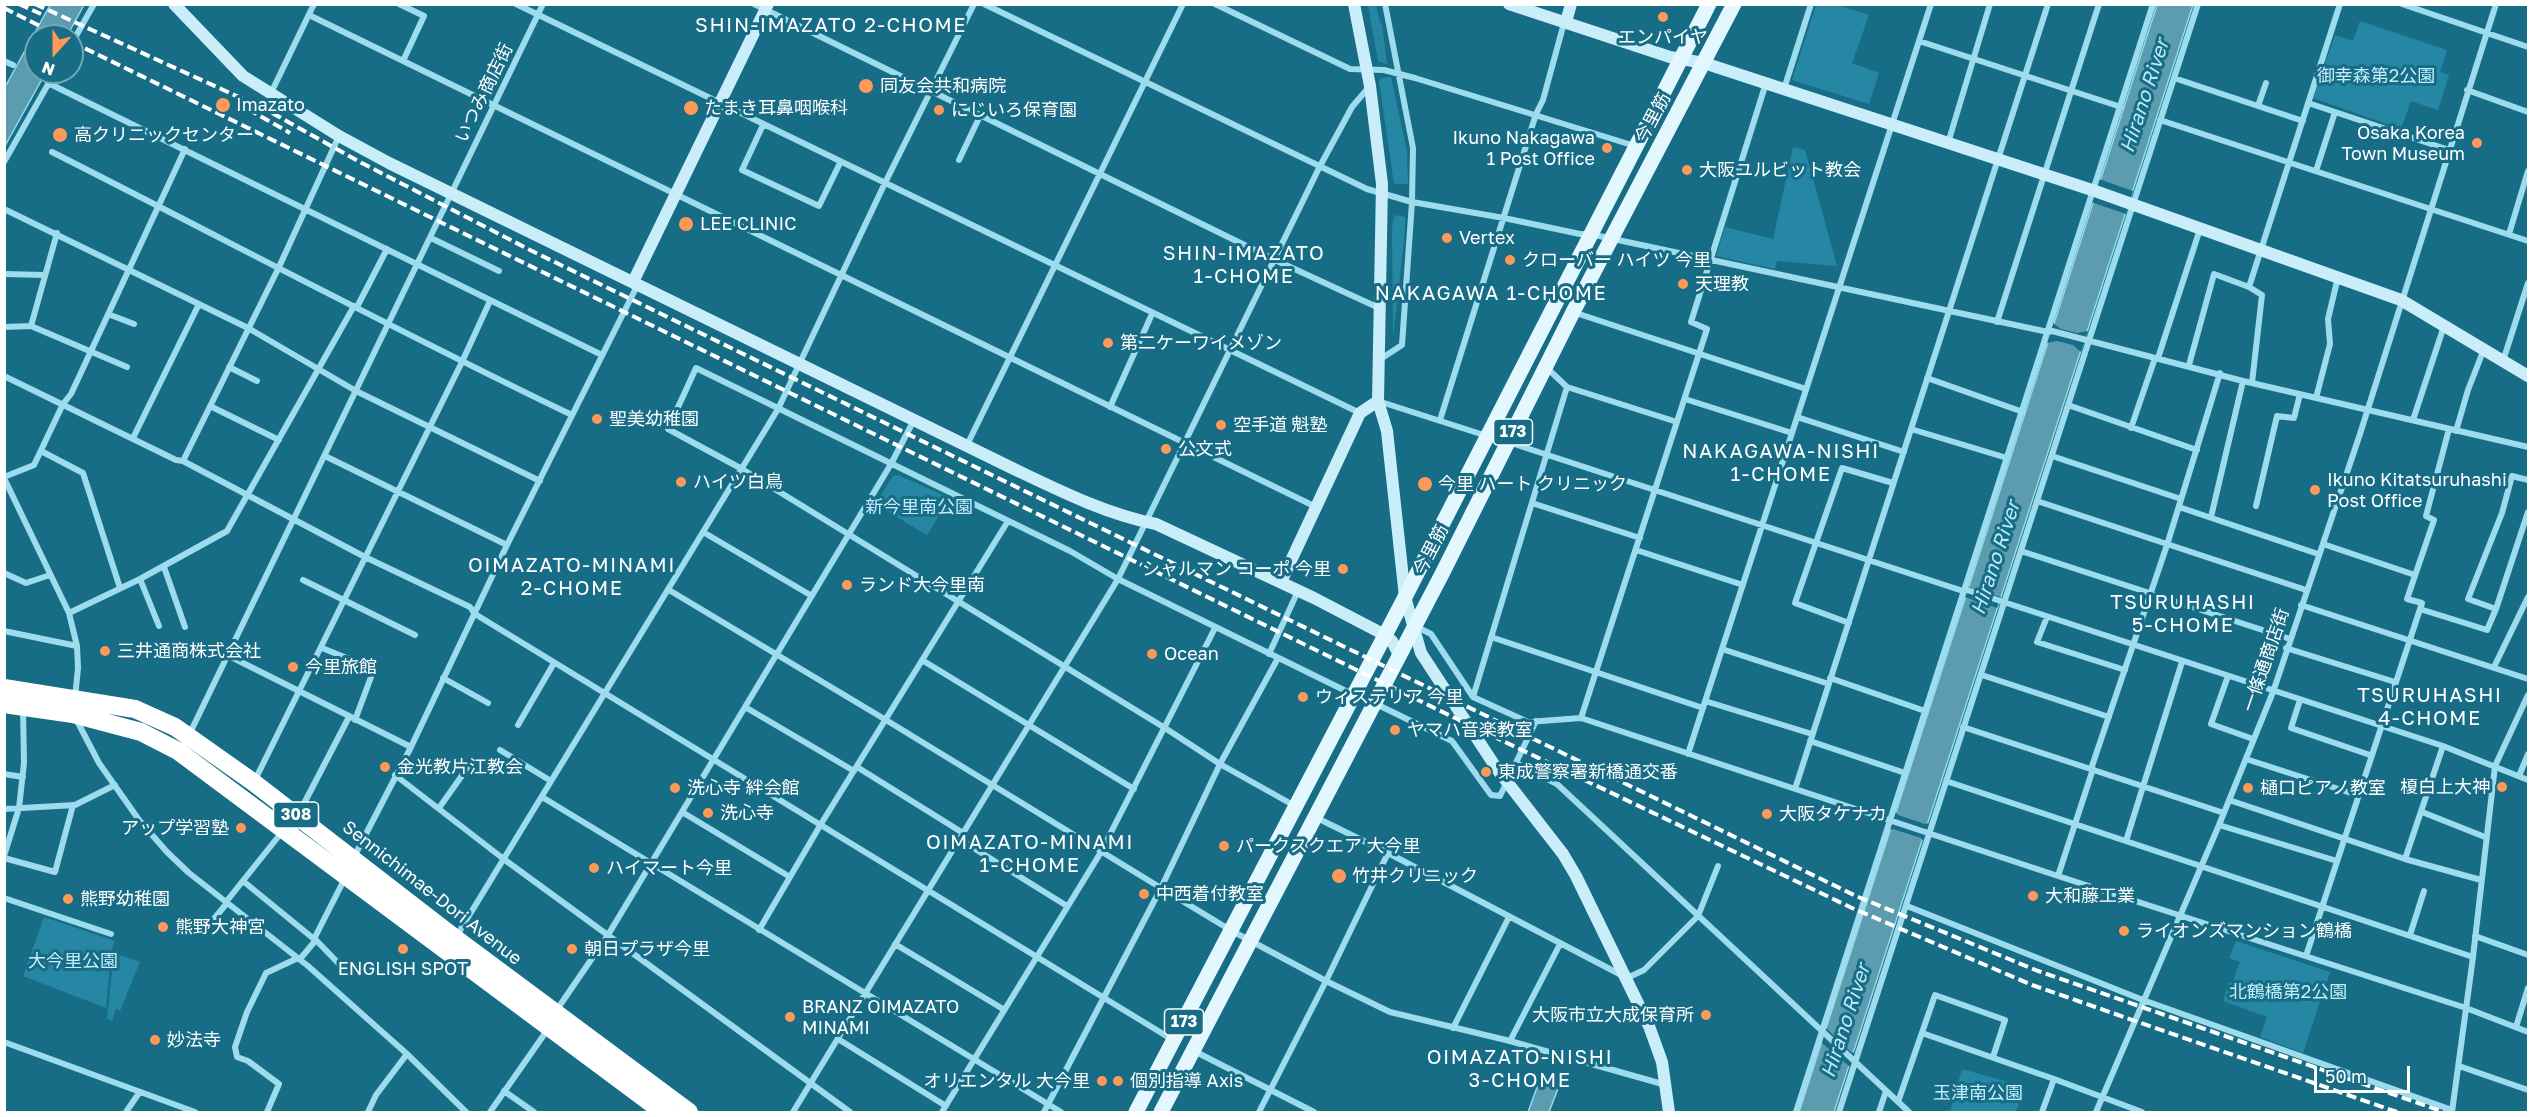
<!DOCTYPE html>
<meta charset="utf-8">
<style>
body{margin:0}
#map{position:relative;width:2533px;height:1117px;overflow:hidden;background:#176c86;font-family:"Golos Text",sans-serif}
canvas{display:block}
.frame{position:absolute;inset:0;border:6px solid #fff;pointer-events:none}
.north{position:absolute;left:24px;top:24px;width:60px;height:60px;box-sizing:border-box;background:#176c86;border:2px solid #74a7b6;border-radius:50%;rotate:201deg;font-size:16px;font-weight:700;line-height:24px;text-align:center;color:#fff}
.north::after{content:'';display:block;margin:auto;width:21px;height:27px;background:#ff9959;clip-path:polygon(50% 0,100% 100%,50% 72%,0 100%)}
.scale{position:absolute;left:2314px;top:1066px;width:96px;height:27px;box-sizing:border-box;border:3px solid #fff;border-top:0;padding-left:8px;font-size:18px;line-height:21px;white-space:nowrap;color:#fff;-webkit-text-stroke:4px #176c86;paint-order:stroke}
</style>
<div id="map">
<canvas width="2533" height="1117"></canvas>
<div class="frame"></div>
<div class="north">N</div>
<div class="scale">50 m</div>
</div>
<script>
const ctx = document.querySelector('canvas').getContext('2d');
ctx.lineJoin = 'round';
function fill(path, color) { ctx.fillStyle = color; ctx.fill(path, 'evenodd'); }
function strokePath(path, color, width, dash) { ctx.strokeStyle = color; ctx.lineWidth = width; ctx.lineCap = dash ? 'butt' : 'round'; ctx.setLineDash(dash || []); ctx.stroke(path); }
function write(font, color, halo, rows, align = 'center') {
  ctx.font = font + ' "Golos Text","Noto Sans JP",sans-serif'; ctx.lineWidth = 6; ctx.setLineDash([]); ctx.textBaseline = 'middle'; ctx.strokeStyle = halo; ctx.fillStyle = color; for (const [text, x, y, turn = 0] of rows) {
    ctx.save(); ctx.translate(x, y); ctx.rotate((+turn || 0) * Math.PI / 180); ctx.textAlign = isNaN(turn) ? turn : align; if (halo) ctx.strokeText(text, 0, 0); ctx.fillText(text, 0, 0); ctx.restore();
  }
}
fill(new Path2D(`
 M1368 5H1376L1380 23H1382L1387 64 1378 61Z
 M1816 5H1837L1869 15 1852 63 1879 73 1869 104 1792 80Z
 M2360 21 2447 50 2440 72 2449 75 2438 110 2411 101 2401 129 2313 98 2335 35 2353 41Z
 M1391 77 1407 151 1408 184H1394L1379 81 1381 78Z
 M1793 147 1805 150 1837 266 1777 261 1775 269 1716 256 1725 227 1773 239Z
 M1396 215 1405 217V231L1393 338 1392 230 1393 219Z
 M898 475 950 498 927 535 875 504 893 476Z
 M44 917 115 941 111 952 106 1008 23 976Z
 M2236 941 2330 972 2303 1053 2260 1037 2267 1017 2223 1001 2229 982 2232 983 2240 962 2229 958Z
 M114 953 140 962 120 1011 116 1009 112 1021 107 1019Z
 M1962 1069 2008 1082 2005 1095 2020 1101 2016 1112H1950Z`), '#2687a4');
const water = new Path2D(`
 M50 5H84L67 36H36V72H46L5 146V87Z
 M2157 5H2193L1834 1112H1799Z
 M1540 1079 1559 1086 1549 1112H1528Z`);
fill(water, '#5d9cae');
strokePath(water, '#8fdcf0', 1.5);
fill(new Path2D(`
 M2099 179 2133 191 2126 214 2091 202Z
 M2053 323 2061 329 2077 333 2088 331 2081 352 2073 345 2057 341 2047 343Z
 M1968 587 2001 597 1997 608 1965 597Z
 M1895 811 1898 815 1925 824 1929 823 1923 841 1921 838 1893 829 1890 830Z
 M1826 1028 1852 1053 1855 1052 1850 1067 1822 1043Z`), '#176c86');
strokePath(new Path2D(`
 M399 4 424 16 403 61
 M516 4 1360 413
 M754 4 1275 260 1379 308
 M984 4 1367 189 1412 202 1504 218 1580 234H1590L2048 332 2052 331 2243 381 2528 447
 M1215 4 1350 69 1384 70 1415 78 1635 146
 M2402 4 2528 47
 M309 15 1316 507
 M1919 41 2121 107
 M72 43 94 4
 M4 61 13 65
 M2174 78 2303 121
 M48 83 602 355
 M1784 89 1811 4
 M2467 90 2528 112
 M271 93 314 4
 M2308 103 2449 150
 M2258 106 2266 83
 M2160 120 2528 241
 M763 125 742 170 819 206 840 163
 M1948 143 1990 4
 M52 152C226 240 397 331 572 415
 M959 160 980 116
 M4 162 55 72
 M2316 171 2335 112
 M4 209 248 328 356 391 540 481
 M2509 234 2528 171
 M431 238 499 271
 M4 274 45 275
 M2249 287 2262 295 2252 383
 M357 307 387 249
 M1573 312 1806 389
 M108 314 134 324
 M1997 322 2099 4
 M31 326 57 233
 M4 327 31 326 127 367
 M2158 358 2200 229
 M1379 360 1402 345 1412 202 1413 148 1385 4
 M2503 361 2528 283
 M2189 365 2214 274 2249 287 2340 4
 M229 367 257 381
 M1547 368 1567 387 1677 422
 M4 376 176 460 183 461 365 557 470 607 475 614 1173 1040
 M1927 378 2023 412
 M2316 398 2330 344 2328 319 2338 277
 M1685 399 1792 433
 M1378 401 1487 436
 M2068 405 2197 450
 M210 406 279 440
 M1110 407 1152 314
 M1797 417 1904 452
 M1440 420 1536 114 1543 100 1564 23
 M2413 420 2444 326
 M2131 428 2155 358
 M1911 429 2007 458
 M2456 431 2468 390 2484 349
 M133 438 199 304
 M1508 442 1963 591 1967 590 2443 746 2528 780
 M967 445 1183 4
 M41 451 83 473 120 588
 M325 456 507 545
 M2052 456 2181 499
 M183 461 279 267 339 136
 M4 477 34 465 63 404 71 394 185 149
 M4 478 69 613 77 646 78 668 75 698
 M2037 501 2306 590
 M1532 503 1640 538
 M2256 506 2277 416 2294 418 2300 394
 M2179 507 2318 554
 M2211 517 2243 381
 M703 532 812 596
 M2323 544 2415 575
 M1636 550 1743 585
 M2021 551 2290 639
 M164 567 185 627
 M4 573 26 583 50 575
 M140 579 159 626
 M303 580 415 635
 M669 590 886 720 1161 888 1232 931 1326 981 1390 1012 1510 1041 1666 1085
 M2301 605 2528 679
 M2420 609 2487 630 2496 609 2528 512
 M2496 609 2468 599 2502 513 2512 476 2528 480
 M69 613 140 579 227 531 354 306
 M2047 617 2037 642 2125 670
 M1849 623 1795 603 1842 468 1893 483
 M1415 626 1431 634 1473 697 1528 722 1581 718 2058 876 2466 1008 2528 1032
 M4 631 77 646
 M1491 637 1703 708
 M322 648 374 669 355 720
 M2286 648 2395 682
 M1722 649 1829 684
 M1269 654 1298 591
 M227 655 411 747
 M922 660 1134 789
 M2494 667 2528 597
 M1982 675 2109 717
 M2228 676 2211 724 2253 739
 M443 678 488 703
 M1830 678 1925 711
 M1473 697 1567 387
 M2300 700 2291 728 2370 755
 M1705 701 1812 734
 M1374 703 1452 741 1491 795 1500 796 1536 721
 M745 707 854 771
 M75 717 99 763 139 820 167 852 189 873 308 966 407 1054 466 1112
 M1581 718 1707 329 1691 322 1766 83
 M518 725 554 663
 M1963 727 2224 813
 M190 733 543 4
 M1810 741 1905 773
 M500 750 551 781
 M1688 754 1931 4
 M2246 759 2357 795
 M1516 763 1557 784 1909 1112
 M857 767 963 833
 M2091 769 2167 545 2220 373
 M4 774 23 777
 M395 775 505 860 850 1112
 M2519 776 2528 754
 M255 780 462 362 490 301
 M1946 781 2473 957
 M1795 789 2048 4
 M542 797 1061 1112
 M2229 800 2405 859 2481 880
 M1295 806 1220 764 1165 728 742 469 668 429 696 368 1070 551 1118 579 1352 694
 M439 808 473 760
 M4 809 75 805 115 785
 M682 812 790 877
 M2422 812 2485 837
 M298 815 349 717
 M1315 817 1388 853 1627 978 1644 970 1698 916 1718 866
 M2219 825 2337 861
 M959 839 1067 906
 M2126 841 2182 662
 M4 856 19 808 24 763 23 708
 M354 857 411 747 507 545 635 290 633 282
 M4 858 55 872 73 805
 M2405 859 2443 746
 M2058 876 2093 769
 M243 881 314 939
 M4 898 111 934
 M226 902 282 832
 M1907 906 2143 1000 2452 1110
 M209 925 227 903
 M759 930 821 824 1008 521
 M2410 935 2424 891
 M2475 936 2528 955
 M456 937 778 409 884 185 974 4
 M316 940 340 965
 M895 944 1003 1009
 M2306 956 2422 603 2407 599 2434 520 2426 516 2449 429
 M300 959 316 940 314 939 345 878
 M556 1011 608 935 891 464 914 420
 M2516 1027 2528 988
 M1453 1028 1509 917
 M1922 1033 2054 1079 2142 1112
 M838 1039 946 1106
 M1510 1041 1560 944
 M4 1042 195 1112
 M1194 1051 1314 1112
 M2459 1066 2528 1090
 M504 1091 534 1112
 M1898 1102 1935 995 2005 1020 1993 1057
 M126 1112 139 1093
 M267 1112 279 1084 248 1061 237 1057 235 1047 247 1012 266 973 298 958
 M368 1112 376 1095 407 1054
 M490 1112 548 1029
 M793 1112 1118 579 1319 168 1352 107 1369 87
 M942 1112 1101 852 1215 628
 M1044 1112 1161 888 1220 764 1278 658
 M1259 1112 1326 981 1388 853
 M1796 1112 2153 4
 M1839 1112 2198 4
 M1879 1112 1886 1091
 M2042 1112 2054 1079
 M2096 1112 2219 825 2273 692 2360 434 2496 4
 M2452 1112 2473 957 2495 766 2528 695`), '#9ddced', 6);
strokePath(new Path2D(`
 M174 4 243 76 339 136 389 163 1014 469C1060 491 1106 514 1156 524L1314 598 1385 635 1392 641 1399 655
 M1354 4 1370 86 1382 184 1378 401 1387 431 1405 597 1421 653 1497 769 1563 854 1576 876 1649 1026 1662 1062 1669 1112
 M1509 4 1670 57 1704 63 2095 191 2401 300 2528 376
 M1566 22 1571 4
 M633 282 768 4
 M1281 582 1360 413 1378 401`), '#caeef9', 12);
strokePath(new Path2D(`
 M1136 1112 1405 597 1709 4
 M1161 1112 1443 572 1573 312 1734 4`), '#e3f7ff', 15);
strokePath(new Path2D(`
 M4 688 135 709 175 727 253 782 455 938 689 1112
 M4 704 73 714 141 732 178 751 663 1112`), '#fff', 18);
strokePath(new Path2D(`
 M19 4 41 14
 M35 4 265 109 358 161 530 250 1856 896 2038 971 2444 1112
 M4 8 60 36
 M72 42 1457 719 1852 908 2032 985 2397 1112
 M248 109 290 133`), '#fff', 4, [10, 4.5]);
for (const [x, y, r, color] of [
 [1663,17,6,"#ff9959"],
 [866,86,8,"#ff9959"],
 [223,105,8,"#ff9959"],
 [691,108,8,"#ff9959"],
 [939,110,6,"#ff9959"],
 [60,135,8,"#ff9959"],
 [2477,143,6,"#ff9959"],
 [1607,148,6,"#ff9959"],
 [1687,170,6,"#ff9959"],
 [686,224,8,"#ff9959"],
 [1447,238,6,"#ff9959"],
 [1510,260,6,"#ff9959"],
 [1683,284,6,"#ff9959"],
 [1108,343,6,"#ff9959"],
 [597,419,6,"#ff9959"],
 [1221,425,6,"#ff9959"],
 [1166,449,6,"#ff9959"],
 [681,482,6,"#ff9959"],
 [1425,484,8,"#ff9959"],
 [2315,490,6,"#ff9959"],
 [1343,569,6,"#ff9959"],
 [847,585,6,"#ff9959"],
 [105,651,6,"#ff9959"],
 [1152,654,6,"#ff9959"],
 [293,667,6,"#ff9959"],
 [1303,697,6,"#ff9959"],
 [1395,730,6,"#ff9959"],
 [385,767,6,"#ff9959"],
 [1486,772,6,"#ff9959"],
 [2502,787,6,"#ff9959"],
 [675,788,6,"#ff9959"],
 [2248,788,6,"#ff9959"],
 [708,813,6,"#ff9959"],
 [1767,814,6,"#ff9959"],
 [241,828,6,"#ff9959"],
 [1224,846,6,"#ff9959"],
 [594,868,6,"#ff9959"],
 [1339,876,8,"#ff9959"],
 [1144,894,6,"#ff9959"],
 [2033,896,6,"#ff9959"],
 [68,899,6,"#ff9959"],
 [163,927,6,"#ff9959"],
 [2124,931,6,"#ff9959"],
 [403,949,6,"#ff9959"],
 [572,949,6,"#ff9959"],
 [1706,1015,6,"#ff9959"],
 [790,1017,6,"#ff9959"],
 [155,1040,6,"#ff9959"],
 [1102,1081,6,"#ff9959"],
 [1118,1081,6,"#ff9959"]
]) { const dot = new Path2D(); dot.arc(x, y, r, 0, 2 * Math.PI); ctx.fillStyle = color; ctx.fill(dot); strokePath(dot, '#176c86', 2); }
for (const [x, y, w] of [
 [1513,432,39],
 [296,815,45],
 [1184,1022,39]
]) { const box = new Path2D(); box.roundRect(x - w / 2, y - 13, w, 26, 4.5); ctx.fillStyle = '#176c86'; ctx.fill(box); strokePath(box, '#fff', 1.5); }
write('bold 16px', '#fff', null, [
 ["173",1513,432],
 ["308",296,815],
 ["173",1184,1022]
]);
write('18px', '#fff', '#176c86', [
 ["エンパイヤ",1663,37,"center"],
 ["同友会共和病院",880,86],
 ["Imazato",236,105],
 ["たまき耳鼻咽喉科",704,108],
 ["にじいろ保育園",951,110],
 ["Osaka Korea",2465,133,"right"],
 ["Town Museum",2465,154,"right"],
 ["高クリニックセンター",74,135],
 ["Ikuno Nakagawa",1595,138,"right"],
 ["1 Post Office",1595,159,"right"],
 ["大阪ユルビット教会",1699,170],
 ["LEE CLINIC",700,224],
 ["Vertex",1459,238],
 ["クローバー ハイツ 今里",1522,260],
 ["天理教",1695,284],
 ["第二ケーワイメゾン",1120,343],
 ["聖美幼稚園",609,419],
 ["空手道 魁塾",1233,425],
 ["公文式",1178,449],
 ["Ikuno Kitatsuruhashi",2327,480],
 ["Post Office",2327,501],
 ["ハイツ白鳥",693,482],
 ["今里 ハート クリニック",1438,484],
 ["シャルマン コーポ 今里",1331,569,"right"],
 ["ランド大今里南",859,585],
 ["三井通商株式会社",117,651],
 ["Ocean",1164,654],
 ["今里旅館",305,667],
 ["ウィステリア 今里",1315,697],
 ["ヤマハ音楽教室",1407,730],
 ["金光教片江教会",397,767],
 ["東成警察署新橋通交番",1498,772],
 ["榎白上大神",2490,787,"right"],
 ["洗心寺 絆会館",687,788],
 ["樋口ピアノ教室",2260,788],
 ["洗心寺",720,813],
 ["大阪タケナカ",1779,814],
 ["アップ学習塾",229,828,"right"],
 ["パークスクエア 大今里",1236,846],
 ["ハイマート今里",606,868],
 ["竹井クリニック",1352,876],
 ["中西着付教室",1156,894],
 ["大和藤工業",2045,896],
 ["熊野幼稚園",80,899],
 ["熊野大神宮",175,927],
 ["ライオンズマンション鶴橋",2136,931],
 ["朝日プラザ今里",584,949],
 ["ENGLISH SPOT",403,969,"center"],
 ["BRANZ OIMAZATO",802,1007],
 ["MINAMI",802,1028],
 ["大阪市立大成保育所",1694,1015,"right"],
 ["妙法寺",167,1040],
 ["オリエンタル 大今里",1090,1081,"right"],
 ["個別指導 Axis",1130,1081]
], 'left');
write('18px', '#c2eefa', '#176c86', [
 ["御幸森第2公園",2376,76],
 ["新今里南公園",919,507],
 ["大今里公園",73,961],
 ["北鶴橋第2公園",2288,992],
 ["玉津南公園",1978,1093]
]);
write('18px', '#fff', '#176c86', [
 ["いつみ商店街",484,93,-64],
 ["今里筋",1653,118,-62],
 ["今里筋",1431,550,-63],
 ["一條通商店街",2266,660,-71],
 ["Sennichimae-Dori Avenue",432,893,38]
]);
ctx.letterSpacing = '1.5px';
write('20px', '#fff', '#176c86', [
 ["SHIN-IMAZATO 2-CHOME",831,26],
 ["SHIN-IMAZATO",1244,254],
 ["1-CHOME",1244,277],
 ["NAKAGAWA 1-CHOME",1491,294],
 ["NAKAGAWA-NISHI",1781,452],
 ["1-CHOME",1781,475],
 ["OIMAZATO-MINAMI",572,566],
 ["2-CHOME",572,589],
 ["TSURUHASHI",2183,603],
 ["5-CHOME",2183,626],
 ["TSURUHASHI",2430,696],
 ["4-CHOME",2430,719],
 ["OIMAZATO-MINAMI",1030,843],
 ["1-CHOME",1030,866],
 ["OIMAZATO-NISHI",1520,1058],
 ["3-CHOME",1520,1081]
]);
ctx.letterSpacing = '0px';
write('italic 20px', '#b9e9f7', '#176c86', [
 ["Hirano River",2145,96,-72],
 ["Hirano River",1996,558,-72],
 ["Hirano River",1846,1021,-72]
]);
</script>
